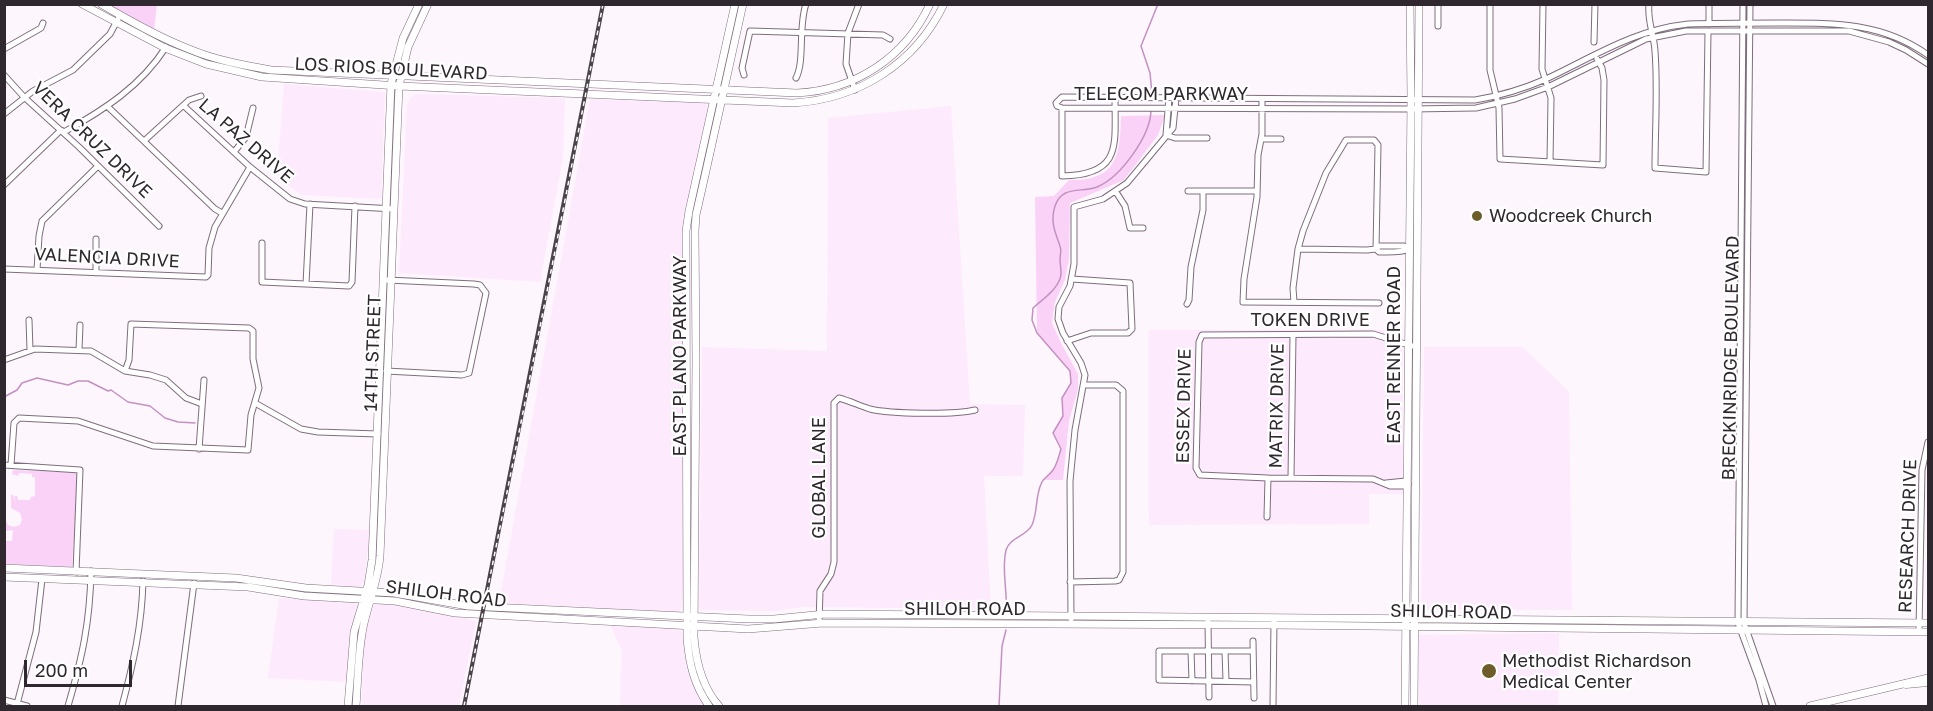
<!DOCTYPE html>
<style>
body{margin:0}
#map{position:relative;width:1933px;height:711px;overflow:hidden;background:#fef6fd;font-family:"Golos Text",sans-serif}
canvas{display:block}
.frame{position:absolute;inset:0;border:6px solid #2f282e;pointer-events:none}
.scale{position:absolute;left:24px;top:660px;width:108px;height:27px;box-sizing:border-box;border:3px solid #2f282e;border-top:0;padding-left:8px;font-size:18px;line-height:21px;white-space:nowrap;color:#2f282e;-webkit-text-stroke:4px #fff;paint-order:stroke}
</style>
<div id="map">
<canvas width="1933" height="711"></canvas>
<div class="frame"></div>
<div class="scale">200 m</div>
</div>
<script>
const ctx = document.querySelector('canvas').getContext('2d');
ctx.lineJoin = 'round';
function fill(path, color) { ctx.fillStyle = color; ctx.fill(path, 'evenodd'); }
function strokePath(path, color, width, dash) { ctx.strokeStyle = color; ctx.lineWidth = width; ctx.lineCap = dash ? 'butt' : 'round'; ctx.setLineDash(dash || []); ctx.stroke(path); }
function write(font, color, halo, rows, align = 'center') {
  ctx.font = font + ' "Golos Text",sans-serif'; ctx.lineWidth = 4.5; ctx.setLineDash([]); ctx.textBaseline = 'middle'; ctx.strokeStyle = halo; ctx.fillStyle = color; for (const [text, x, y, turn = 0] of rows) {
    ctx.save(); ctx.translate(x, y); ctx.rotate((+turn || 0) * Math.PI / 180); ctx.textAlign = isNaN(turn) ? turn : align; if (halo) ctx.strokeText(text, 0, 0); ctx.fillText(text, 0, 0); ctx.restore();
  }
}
fill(new Path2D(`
 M284 84 385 92 381 199 301 195 277 176Z
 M416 94 565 98 563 157 540 282 399 273 407 105 410 98Z
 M590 99 700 103H705L708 107 686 214 684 560 682 606 679 612 499 603Z
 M951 106 970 404 1025 405 1023 476H984L991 609 802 607 775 611 699 610 702 347 827 351 828 118Z
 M1149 330H1403V494H1369V524L1149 525Z
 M1424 347H1523L1569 392 1572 610H1421Z
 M334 529 370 530 364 582 359 588 331 584Z
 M279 598 354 602 357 604 350 640 347 682 268 678Z
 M374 603 416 607 476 621 459 706 362 705 363 653 366 630Z
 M610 624 673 628 683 632 688 670 697 693 706 706H620L622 651Z
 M1559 633 1558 706H1419V635Z`), '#feeafd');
fill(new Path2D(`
 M107 5H157L154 30Z
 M1165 115 1158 135 1124 180 1070 203 1069 259 1065 280 1055 302 1052 323 1061 343 1078 374V389L1069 421 1063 480H1042L1054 469 1061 449 1053 433 1063 416 1062 398 1071 383 1070 371 1037 333 1035 197 1054 196 1069 180C1117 181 1120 156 1121 116Z
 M13 470 76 472 78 474 72 567 5 564V541H12L13 530 6 531 5 536V518L8 525 14 527 20 525 22 519 20 513 11 508V495H13L16 505 14 496H17L18 500H30L31 497 35 496V477H32V474L19 473 18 476 12 474Z`), '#fad2f7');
strokePath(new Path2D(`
 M1152 94 1150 73 1141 46 1158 4
 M4 397 17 390 22 383 37 378 68 385 78 381H88L108 391 111 390 128 402 150 406 165 418 178 422 195 423
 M1006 611C1008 592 1001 570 1006 550 1010 537 1027 536 1032 525 1038 511 1035 498 1041 484 1043 478 1049 476 1053 470 1057 465 1059 455 1061 449L1053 433 1063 416 1062 398 1071 383 1070 371 1037 333 1032 320 1033 308C1043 299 1061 287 1061 273 1061 268 1060 264 1060 259 1060 254 1062 251 1060 246 1055 232 1050 222 1055 206 1062 185 1081 193 1097 187 1121 177 1150 136 1151 111
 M999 706 1002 646 1006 630`), '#c391c1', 1.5);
const minor = new Path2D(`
 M1438 4V26
 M1490 4V70L1499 108 1500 159 1603 165 1604 80 1602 68 1597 59
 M1543 4 1542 69 1551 98 1550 162
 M1649 4C1647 21 1654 34 1655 51 1658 89 1655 129 1655 168L1706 172 1708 31
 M1743 4 1738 623 1759 680 1766 706
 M1750 4 1744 623 1773 706
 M1709 24V4
 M1594 42 1595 4
 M4 49 41 28 43 23
 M1928 55C1882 22 1834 23 1779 23 1749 23 1718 23 1688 24 1633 30 1595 56 1546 79 1523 89 1500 96 1475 100L1062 97 1056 103 1057 106 1062 108 1411 109 1476 108 1515 99 1548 87 1646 39 1686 31H1849L1889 42 1906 50 1928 64
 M4 75 24 97 79 147 159 226
 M744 75 742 68 750 31 883 35 890 39
 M796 78C805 61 798 27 806 4
 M855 90 846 64 848 33 859 4
 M1262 99V134L1258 155 1257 197 1244 279 1243 302 1379 303
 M107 106 215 209 222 213
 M184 106 250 167 290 199 305 204 394 209
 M1062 108V176C1122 175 1115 146 1115 98
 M4 114 33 91 73 70 110 34 118 19
 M1166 135 1175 138H1207
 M1166 135 1169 98
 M1262 139H1281
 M144 141 189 100 201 96
 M234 152 246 137 253 108
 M4 185 61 130 64 132C104 110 141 86 166 47
 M1188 191H1257
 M1116 192 1125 206 1130 228H1143
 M262 243V282L349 286 352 282 355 206
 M1298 249 1367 250 1376 249 1379 246H1404L1410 249
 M1376 249 1379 252C1389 252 1400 253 1410 249
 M4 269 206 277 208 275 209 248 215 227 250 167
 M37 270 39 236 42 221 98 166
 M96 273V239
 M306 284 310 204
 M1294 302 1293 288 1298 249 1303 231 1326 173 1346 140H1374L1378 145 1376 249
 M1187 304 1189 300 1191 267 1203 210V191
 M29 320 30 350
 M1067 341 1091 333H1128L1132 329 1130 283 1072 279
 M79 350 80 325
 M4 360 35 349 91 351 125 371 150 375 166 380 186 398 202 404
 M386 371 462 375 469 373 486 293 480 285 474 284 387 280
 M255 403 301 429 318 432 378 434
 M199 449 204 380
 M4 465 80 470 76 572
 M11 465 14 423 19 418 78 421 153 446 248 450 251 415 259 388 253 359V331L249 328 131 324 129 360 125 371
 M1291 478 1293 335
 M1386 483 1406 481 1408 484
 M1407 484 1406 486H1390L1373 479 1268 478 1200 475 1196 468 1199 342 1202 335 1373 334 1412 346
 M1267 517 1268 478
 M1070 582 1115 581 1119 580 1123 572V391L1116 385H1084
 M1071 619 1070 481 1075 430 1085 375 1081 363 1063 333 1058 319 1059 307 1070 286 1074 264V207L1103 199 1127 183 1173 128 1176 98
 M1208 621 1209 697
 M819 623 820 591 831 574 834 562V403L839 398C850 401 860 406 870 409 891 414 954 415 975 410
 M1919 631 1922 470 1928 442
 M1253 641 1254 698
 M1191 651 1192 681
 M1225 651 1226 681
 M1253 651H1159V680L1254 682
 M4 700 27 706
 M17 704 36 632 42 579
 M68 706C82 658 90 623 91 571
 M122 706C133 665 142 625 143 581
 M178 706 194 583
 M1273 706 1274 621`);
const major = new Path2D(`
 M82 4 165 48 206 64 262 77 399 86 793 103C859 99 915 64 944 4
 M101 4C130 21 158 37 189 49 215 60 243 65 271 70L797 93C855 90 905 58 930 4
 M4 568 236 578 306 588 394 593 468 606 749 619H774L825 614 1928 623
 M4 577 248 587 304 596 395 601 455 613 748 629 823 623 1274 625 1928 632
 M348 706 354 632 368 585 372 560 391 84 403 38 419 4
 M356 706C358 680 358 654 363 628 368 603 378 582 380 556L399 86 408 47 428 4
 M709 706C694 685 689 663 687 638L686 231 689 211 735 4
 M719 706C702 687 696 662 694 637L696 360 695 231 696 215 706 171 743 4
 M1405 706 1411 100 1410 4
 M1414 706 1419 4
 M1810 706 1928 678`);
const highway = new Path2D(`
 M1906 684 1928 682`);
strokePath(minor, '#7e6e7d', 7);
strokePath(major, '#7e6e7d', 8);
strokePath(highway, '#7e6e7d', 9);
strokePath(minor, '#fff', 5);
strokePath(major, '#fff', 7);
strokePath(highway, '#fff', 8);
const rail = new Path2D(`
 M464 706C511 473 558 239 603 4`);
strokePath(rail, '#4b444a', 4);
strokePath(rail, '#fff', 1.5, [4.5]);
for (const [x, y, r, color] of [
 [1477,216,6,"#6d5d2b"],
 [1489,671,8,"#6d5d2b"]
]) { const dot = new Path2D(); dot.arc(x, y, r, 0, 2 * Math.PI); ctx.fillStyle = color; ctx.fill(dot); strokePath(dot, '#fff', 2); }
write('18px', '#2f282e', '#fff', [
 ["LOS RIOS BOULEVARD",391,69,3],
 ["TELECOM PARKWAY",1161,94],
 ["VERA CRUZ DRIVE",92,140,44],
 ["LA PAZ DRIVE",246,141,41],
 ["VALENCIA DRIVE",107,258,3],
 ["TOKEN DRIVE",1310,320],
 ["14TH STREET",373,353,-88],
 ["EAST RENNER ROAD",1394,355,-90],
 ["EAST PLANO PARKWAY",680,356,-90],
 ["BRECKINRIDGE BOULEVARD",1731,358,-89],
 ["ESSEX DRIVE",1184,406,-89],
 ["MATRIX DRIVE",1277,406,-89],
 ["GLOBAL LANE",819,478,-90],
 ["RESEARCH DRIVE",1908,536,-88],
 ["SHILOH ROAD",446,594,7],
 ["SHILOH ROAD",965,609],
 ["SHILOH ROAD",1451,612,1]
]);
write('18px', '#2f282e', '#fff', [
 ["Woodcreek Church",1489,216],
 ["Methodist Richardson",1502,661],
 ["Medical Center",1502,682]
], 'left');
</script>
